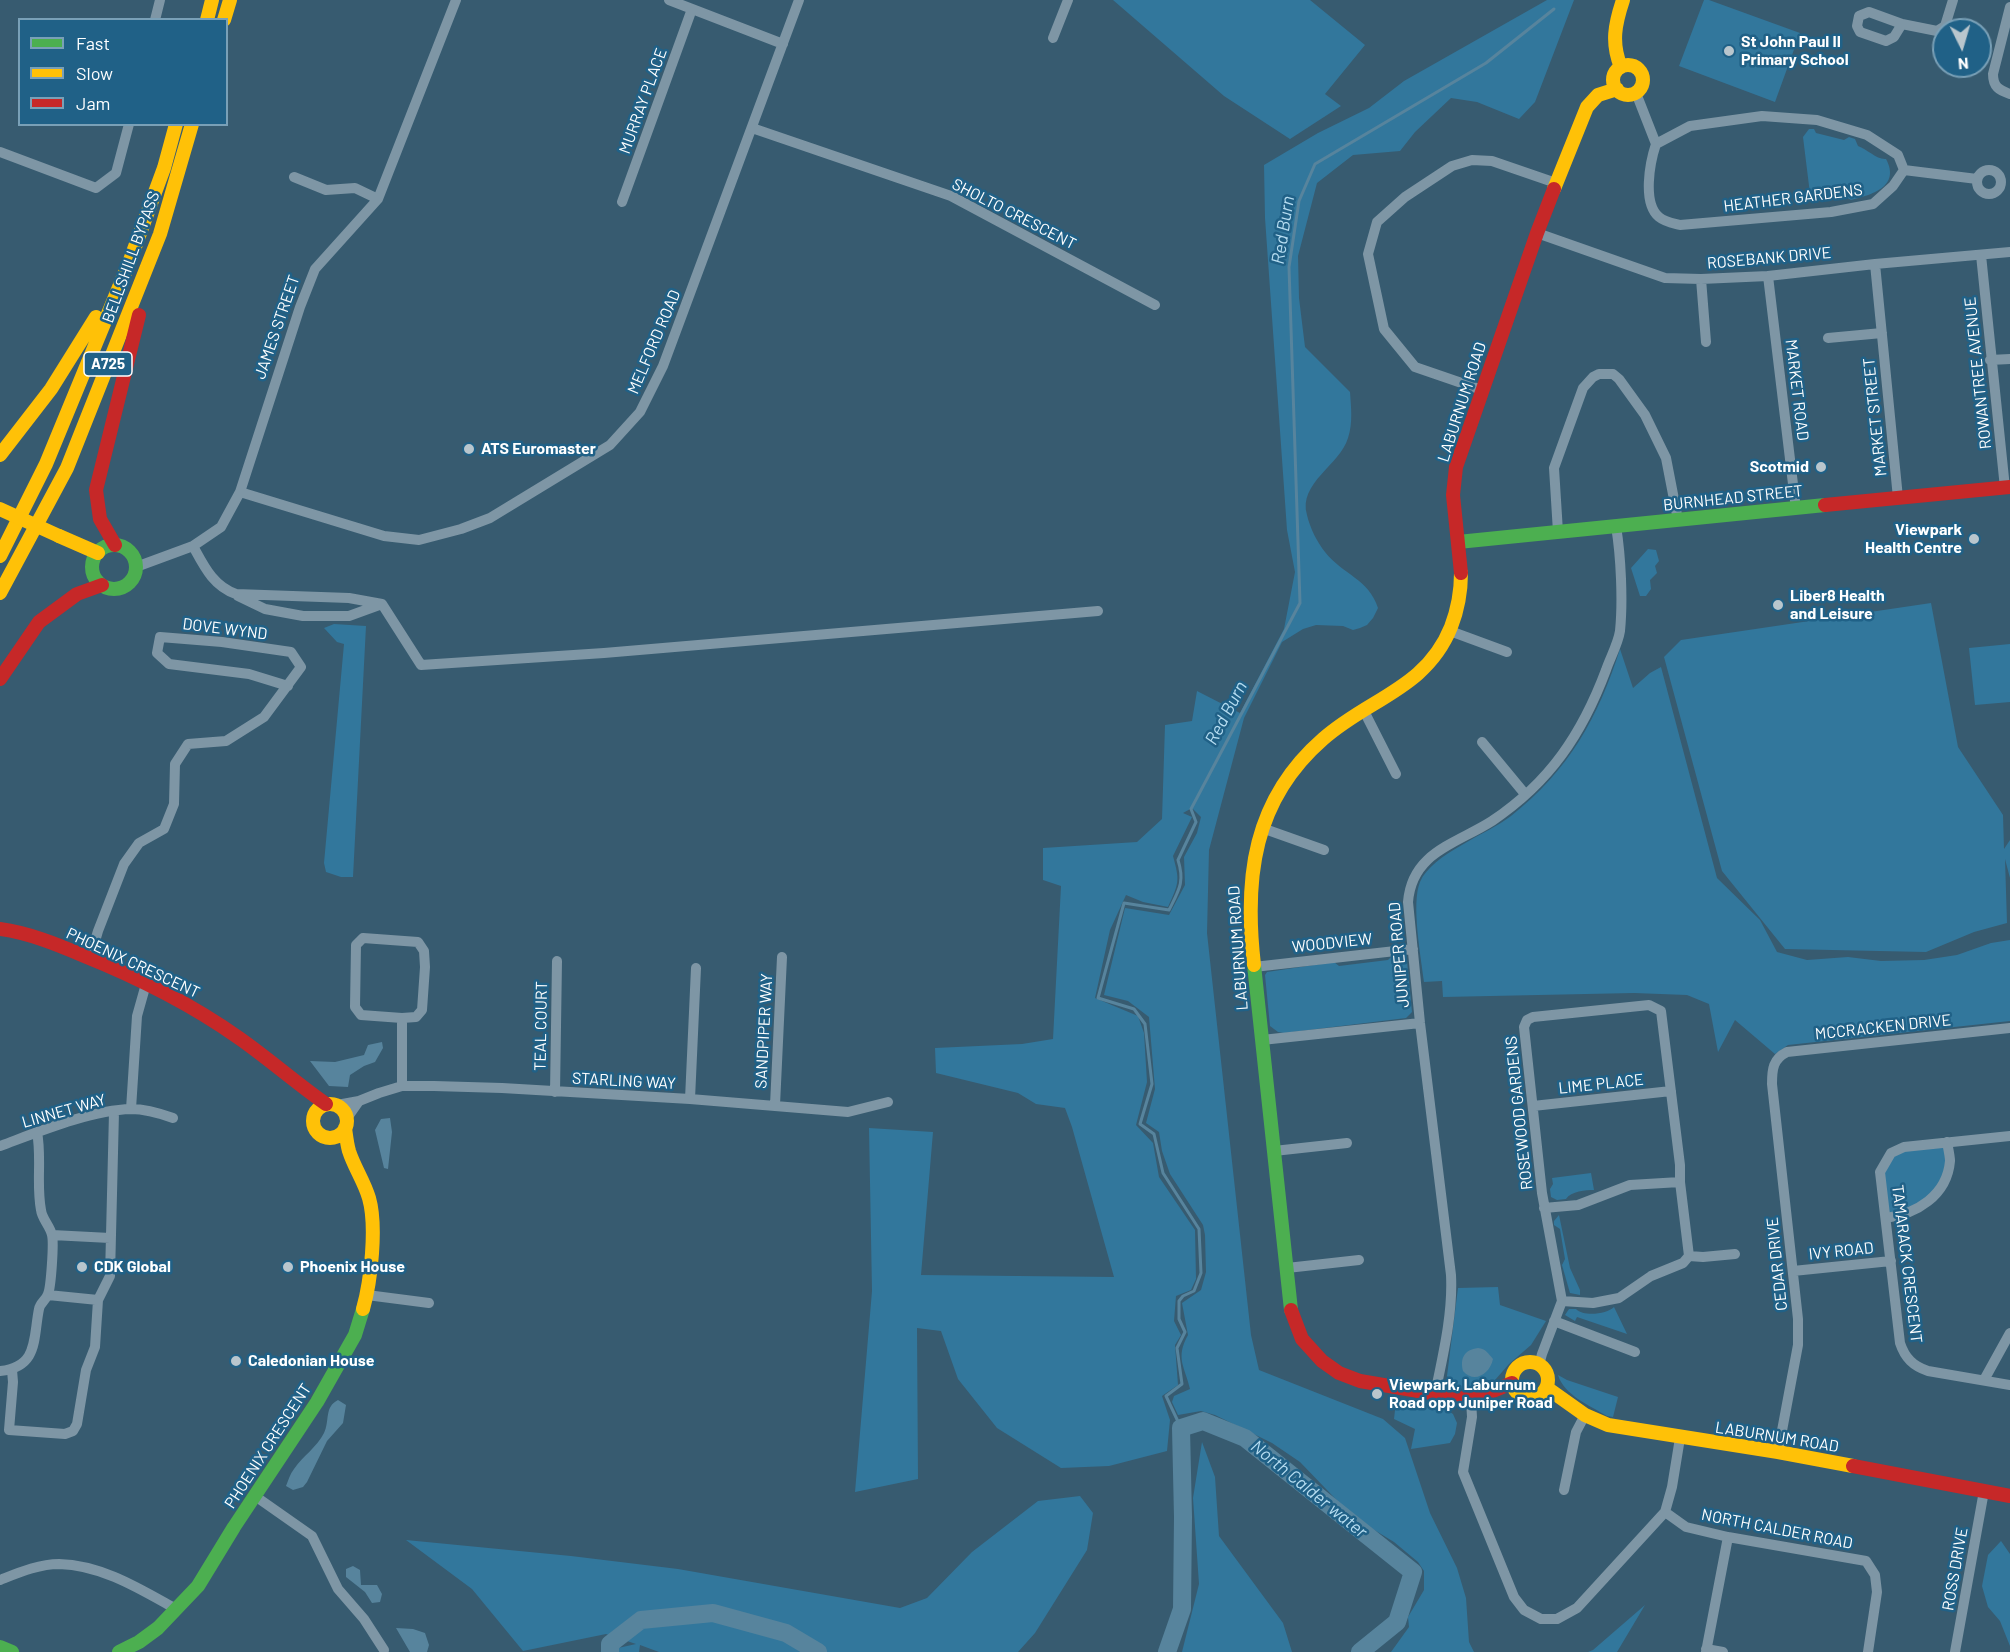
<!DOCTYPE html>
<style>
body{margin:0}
#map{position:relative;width:2010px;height:1652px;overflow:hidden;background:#375b70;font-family:Barlow,sans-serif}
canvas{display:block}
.legend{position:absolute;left:18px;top:18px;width:210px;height:108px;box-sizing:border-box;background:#206187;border:2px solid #79a0b7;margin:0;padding:8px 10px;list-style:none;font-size:18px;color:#fff}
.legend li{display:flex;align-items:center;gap:12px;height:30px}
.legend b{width:30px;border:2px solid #79a0b7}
.north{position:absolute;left:1932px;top:18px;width:60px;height:60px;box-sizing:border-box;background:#206187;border:2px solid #79a0b7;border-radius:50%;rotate:175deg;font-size:16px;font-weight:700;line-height:24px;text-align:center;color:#fff}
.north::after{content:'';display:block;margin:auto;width:21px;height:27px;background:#b9c6cd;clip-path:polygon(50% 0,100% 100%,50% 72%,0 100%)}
</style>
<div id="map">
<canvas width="2010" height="1652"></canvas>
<ul class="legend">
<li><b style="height:8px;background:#4caf50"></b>Fast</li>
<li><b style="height:8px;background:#ffc107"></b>Slow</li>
<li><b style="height:8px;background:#c62828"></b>Jam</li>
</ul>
<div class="north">N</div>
</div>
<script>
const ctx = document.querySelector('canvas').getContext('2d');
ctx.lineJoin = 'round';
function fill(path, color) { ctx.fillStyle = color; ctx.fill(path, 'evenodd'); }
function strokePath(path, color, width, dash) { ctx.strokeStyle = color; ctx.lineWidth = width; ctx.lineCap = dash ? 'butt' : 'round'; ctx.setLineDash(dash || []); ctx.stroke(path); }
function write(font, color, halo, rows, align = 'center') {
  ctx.font = font + ' Barlow,sans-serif'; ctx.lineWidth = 5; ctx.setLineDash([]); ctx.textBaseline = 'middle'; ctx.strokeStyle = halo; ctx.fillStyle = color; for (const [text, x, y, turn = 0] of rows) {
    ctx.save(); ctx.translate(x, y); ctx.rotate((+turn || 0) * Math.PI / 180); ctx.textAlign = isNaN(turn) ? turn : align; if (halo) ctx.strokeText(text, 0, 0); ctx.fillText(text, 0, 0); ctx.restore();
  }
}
fill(new Path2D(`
 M1113 0H1310L1365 45 1325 94 1341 106 1290 139 1224 96Z
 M1547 0H1574L1535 102 1519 119 1477 102 1451 98 1415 132 1400 151 1353 155 1317 183 1298 256 1299 298 1305 347 1350 392C1351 407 1353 423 1348 438 1340 465 1298 483 1307 515 1310 528 1317 542 1325 552 1342 574 1369 579 1378 608L1373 618 1367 625 1360 628 1353 630 1343 626 1316 625 1303 629 1282 642 1244 718 1209 850 1207 933 1251 1335 1259 1370 1383 1419 1405 1438 1430 1513 1457 1568 1466 1598 1469 1642 1474 1652H1391L1409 1627 1408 1617 1424 1590V1571L1418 1562 1394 1542 1353 1517 1300 1462 1272 1443 1215 1415 1201 1411 1178 1415 1172 1402 1174 1396 1190 1389C1185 1367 1175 1358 1188 1335L1182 1303 1201 1290 1206 1272 1205 1235 1203 1225 1170 1174 1162 1151 1159 1132 1146 1123 1155 1089 1149 1017 1128 1001 1104 995 1125 908 1169 915 1185 885 1184 857 1197 833 1201 817 1192 808 1183 813 1192 817 1173 856C1180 881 1179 883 1168 907L1143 902 1126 895 1110 930 1095 998 1138 1016 1144 1033 1147 1082 1136 1125 1153 1143 1159 1177 1195 1230 1196 1279 1191 1290 1176 1296 1174 1321 1181 1335 1175 1345 1178 1385 1162 1396 1170 1420 1167 1451 1109 1466 1061 1468 997 1428 958 1379 941 1331 917 1328 918 1479 855 1492 872 1291 869 1128 933 1132 921 1275 1114 1277 1072 1127 1065 1108 1036 1104 1018 1093 936 1073 935 1048 1022 1044 1053 1039 1061 886 1043 880V848L1137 842 1162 819 1165 725 1192 721 1197 691 1240 713 1284 629 1295 572 1287 530 1265 218 1264 165 1318 133 1369 108 1404 81Z
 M1704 0H1709L1800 33 1775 102 1679 66Z
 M1809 129H1814L1816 133 1844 140 1849 137 1855 139 1858 146C1867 149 1877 160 1886 159 1901 187 1871 195 1851 200L1846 197 1811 202 1803 137Z
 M1648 549 1656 550 1659 561 1655 566 1657 573 1650 580 1651 589 1646 596H1640L1631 568Z
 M1931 603 1958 747 2003 815 2004 849 2010 840V878L2005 859 2007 923 1974 932 1926 952 1785 949 1722 871 1664 657 1681 640Z
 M334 624 366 626 353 877H341L326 872 324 863 344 644 337 642 324 628Z
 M2010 644V702L1975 705 1969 648Z
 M1620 649 1633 688 1650 673 1661 667 1717 878 1760 920 1777 952 1807 960 1848 957 1881 961 1924 960 1957 955 1991 943 2010 940V1021L1788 1045 1775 1054 1735 1020 1718 1052 1709 1004 1687 995 1634 993 1443 997 1442 981 1424 982C1421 957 1411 904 1420 882 1432 854 1486 835 1511 816 1569 770 1598 718 1620 649Z
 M1392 956H1399L1407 961 1412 1012 1406 1018 1284 1033 1278 1032 1270 1026 1265 975 1267 972 1334 962 1339 966 1388 960Z
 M1947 1142 1950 1162 1930 1201 1886 1218 1880 1172 1891 1153Z
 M1591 1173 1594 1190C1586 1190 1571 1191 1566 1199L1557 1200 1551 1197 1550 1189 1553 1184 1552 1178Z
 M1559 1215 1570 1268 1580 1290V1295L1570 1293 1562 1265 1565 1259 1560 1229 1554 1225V1221Z
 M1498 1287 1500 1305 1546 1321 1531 1345 1509 1364 1495 1380 1476 1389 1456 1388 1447 1376 1458 1288Z
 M1614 1307 1627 1334 1577 1317 1575 1321 1565 1315 1569 1309H1576C1584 1317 1607 1314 1614 1307Z
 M1558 1375 1567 1380 1618 1397 1613 1417 1607 1416C1589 1405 1564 1395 1558 1375Z
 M1396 1401 1444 1408 1453 1414 1457 1423 1455 1434 1450 1443 1411 1449 1415 1429 1394 1419Z
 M1202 1442 1215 1477 1219 1536 1283 1623 1292 1652H1182L1199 1584 1193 1498Z
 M1080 1496 1093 1513 1087 1550 1035 1633 1018 1652H659L640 1645 639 1652H600L636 1644 606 1634 523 1651 472 1589 406 1540 571 1556 678 1569 900 1608 927 1598 972 1552 1038 1501Z
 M2001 1541 2010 1554V1646L2000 1621 1988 1607 1982 1586 1988 1555Z
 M1645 1605 1617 1652H1588L1593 1650Z`), '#32779c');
fill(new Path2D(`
 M382 1042 383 1048 375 1062 364 1066 350 1075 348 1087 329 1086 310 1061 335 1062 364 1055 368 1045Z
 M390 1118 392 1132 388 1169 384 1168 375 1130 381 1119Z
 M1478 1348C1486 1349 1488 1353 1493 1359 1490 1374 1474 1384 1463 1371 1460 1358 1464 1350 1478 1348Z
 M338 1400 346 1405 343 1423 327 1441 307 1482 303 1487 293 1490 286 1486C288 1481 290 1474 294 1469 303 1456 317 1447 324 1433 330 1421 324 1407 338 1400Z
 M353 1566 360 1570 361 1585H377L382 1594 380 1602 372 1603 365 1592 346 1577V1569Z
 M396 1628 413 1629 425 1633 429 1645 427 1652H410Z`), '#57849d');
strokePath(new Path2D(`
 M1181 1428 1166 1396 1182 1384 1177 1348 1185 1332 1179 1319V1301L1183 1296 1194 1291 1201 1273 1199 1229 1163 1173 1154 1134 1140 1124 1152 1084 1145 1024 1134 1009 1098 998 1124 903 1169 910C1179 890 1185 882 1178 860L1196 822 1191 809 1300 603 1289 267 1299 201 1315 164 1486 63 1554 9`), '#57849d', 3);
strokePath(new Path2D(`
 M610 1652V1644L641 1620 713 1613 786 1633 818 1652
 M1167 1652 1182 1609 1183 1517 1181 1428 1203 1421 1245 1438 1413 1572 1397 1622 1360 1652`), '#57849d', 18);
strokePath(new Path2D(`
 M669 0 783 44
 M2010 7 1993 74C1993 87 1999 90 2010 94
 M155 20 160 0
 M1902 24 1894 37 1886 41 1860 32 1857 26 1859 16 1869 12 1902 24 1937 31 1945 26 1953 0
 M1053 38 1068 0
 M1634 93 1638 98 1656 144 1690 126 1762 116 1817 120 1867 135 1898 155 1904 170 1893 186 1873 204 1831 212 1680 225C1672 223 1665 222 1659 217 1642 203 1650 162 1656 144
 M752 128 951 196 1155 305
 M0 152 96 188 116 173 129 124
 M1977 182a12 12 0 1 1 24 0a12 12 0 1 1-24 0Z
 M1904 170 1977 179
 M294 177 326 190 355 188 378 199
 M622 202 692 9
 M1537 233 1665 278 1701 279 1768 276 1875 264 2010 252
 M1981 255 2005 488
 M1875 264 1898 498
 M1768 276 1796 509
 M1701 279 1706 342
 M1828 338 1882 333
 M1990 360 2010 359
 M1482 390 1415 367 1384 329 1368 254 1377 222 1405 197 1452 166 1472 160 1492 161 1556 183
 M240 492 384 536 419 540 461 529 490 518 610 445 640 412 663 366 799 0
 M1558 532 1554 468 1583 388 1593 377 1599 374H1613L1619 379 1645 415 1666 458 1678 520
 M193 546C204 566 213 586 236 594L349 598 382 604 421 665 604 653 1098 611
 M136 567 193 546 221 527 240 492 300 307 315 269 378 199 456 0
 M238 596 265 609 303 616H349L382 604
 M1450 631 1507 652
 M1364 711 1396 774
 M1482 742 1525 794
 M1262 828 1324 850
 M90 958 98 931 124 864 139 843 164 829 174 804 175 764 188 744 226 741 264 717 301 667 291 652 222 642 160 637 157 653 169 664 249 674 288 686
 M1254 967 1413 949
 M1262 1040 1420 1023
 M402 1086V1018L416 1017 422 1010 425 967 424 951 418 942 363 938 356 945 355 1007 361 1015 402 1018
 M555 1092 557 961
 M690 1099 696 968
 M337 1105 359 1101 379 1093 402 1086H434L502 1088 690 1099 848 1112 888 1102
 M775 1105 782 957
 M1533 1106 1671 1091
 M131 1109 137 1016 146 984
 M347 1118 359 1101
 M2010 1136 1904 1147 1891 1153 1880 1172 1900 1343C1905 1358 1913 1366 1928 1371L2010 1385
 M0 1146C38 1132 91 1110 131 1109 146 1109 159 1113 173 1118
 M1274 1151 1347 1143
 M1544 1208 1578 1205 1630 1185 1680 1182
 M1886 1218C1916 1214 1947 1196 1950 1161 1950 1156 1948 1148 1947 1142
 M52 1235 110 1238
 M1689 1256 1703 1257 1735 1254
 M1287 1268 1359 1260
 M1793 1271 1891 1261
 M48 1295 98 1300
 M367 1295 429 1303
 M1562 1301 1593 1303 1619 1298 1651 1276 1683 1263 1689 1256
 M1554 1321 1635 1352
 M1539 1365 1542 1354 1562 1301 1542 1193 1524 1027 1527 1020 1533 1017 1649 1005 1661 1011 1680 1165V1182L1689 1256
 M12 1370 13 1382 9 1430 65 1434 73 1431 77 1424 86 1370 95 1347 98 1300 110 1276 114 1112
 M0 1371C39 1367 33 1338 39 1309 40 1303 46 1300 48 1294 51 1287 54 1243 52 1235 50 1226 42 1219 41 1210 36 1184 42 1158 37 1132
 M1984 1380 2010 1333
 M1435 1394C1443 1355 1453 1314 1451 1275L1420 1023 1408 902C1412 852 1456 844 1492 821 1550 782 1582 734 1606 670 1610 658 1618 644 1620 631 1623 601 1621 557 1616 526
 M1471 1400 1472 1417 1463 1472 1514 1597 1524 1610 1541 1619H1557L1577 1608 1665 1512 1672 1487 1680 1438
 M1778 1452 1798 1345V1319L1772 1084C1772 1069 1773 1059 1787 1052L2010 1028
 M1564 1490 1576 1432 1585 1415
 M255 1496 312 1536 338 1589 364 1619 384 1650
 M1665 1512 1686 1527 1728 1537 1866 1561 1875 1575 1877 1592 1868 1652
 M0 1580C18 1573 39 1564 59 1564 102 1565 140 1589 176 1609
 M1706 1649 1723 1652
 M1706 1652 1728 1537
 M1955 1652 1984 1491`), '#7e96a5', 10);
strokePath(new Path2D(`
 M1458 542 1825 505
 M92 567a22 22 0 1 1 44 0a22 22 0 1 1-44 0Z
 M1254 965 1291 1310
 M0 1647 12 1652
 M119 1652 139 1642 158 1628 198 1586 234 1527 317 1402 355 1335 363 1309`), '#4caf50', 14);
strokePath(new Path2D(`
 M207 20 212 0
 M224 20 230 0
 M1613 80a15 15 0 1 1 30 0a15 15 0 1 1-30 0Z
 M1621 67C1611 43 1615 24 1623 0
 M1554 189 1587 107 1598 95 1617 89
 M0 455 51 389 96 317
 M59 536 98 553
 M0 556 46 464 129 263 164 168 176 124
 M0 593 67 468 160 234 192 124
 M1254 965C1244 878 1253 800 1323 739 1369 698 1426 689 1451 627 1458 609 1461 592 1461 573
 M313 1121a17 17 0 1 1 34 0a17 17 0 1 1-34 0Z
 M345 1128C346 1135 347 1144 349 1151 354 1167 364 1181 369 1198 377 1226 371 1281 363 1309
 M1512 1380a18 18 0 1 1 36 0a18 18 0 1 1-36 0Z
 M1547 1388 1585 1415 1608 1425 1778 1452 1853 1466`), '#ffc107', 14);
strokePath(new Path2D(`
 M1825 505 2010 487
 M115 545 100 519 96 490 139 315
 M1461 573 1453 495 1456 467 1537 233 1554 189
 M0 679 39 622 77 594 102 585
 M0 929C29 933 56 944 82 955 137 977 191 1004 239 1038 269 1059 296 1083 326 1104
 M1291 1310 1302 1339 1322 1361 1339 1373 1360 1381 1471 1400 1512 1383
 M1853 1466 2010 1496`), '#c62828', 14);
strokePath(new Path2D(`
 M0 509 59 536`), '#ffc107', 14);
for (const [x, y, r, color] of [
 [1729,51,6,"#b9c6cd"],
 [469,449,6,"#b9c6cd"],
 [1821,467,6,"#b9c6cd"],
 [1974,539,6,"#b9c6cd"],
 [1778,605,6,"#b9c6cd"],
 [82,1267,6,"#b9c6cd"],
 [288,1267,6,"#b9c6cd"],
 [236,1361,6,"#b9c6cd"],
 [1377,1394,6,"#b9c6cd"]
]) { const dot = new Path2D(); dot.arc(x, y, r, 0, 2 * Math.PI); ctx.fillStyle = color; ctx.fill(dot); strokePath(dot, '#206187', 2); }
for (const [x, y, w] of [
 [108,364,48]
]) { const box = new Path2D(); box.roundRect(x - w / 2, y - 12, w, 24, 4.5); ctx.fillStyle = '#206187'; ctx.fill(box); strokePath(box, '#fff', 1.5); }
write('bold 15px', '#fff', null, [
 ["A725",108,364]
]);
write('bold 16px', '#fff', '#206187', [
 ["St John Paul II",1741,42],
 ["Primary School",1741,60],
 ["ATS Euromaster",481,449],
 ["Scotmid",1809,467,"right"],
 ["Viewpark",1962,530,"right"],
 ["Health Centre",1962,548,"right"],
 ["Liber8 Health",1790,596],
 ["and Leisure",1790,614],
 ["CDK Global",94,1267],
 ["Phoenix House",300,1267],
 ["Caledonian House",248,1361],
 ["Viewpark, Laburnum",1389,1385],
 ["Road opp Juniper Road",1389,1403]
], 'left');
write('16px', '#fff', '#206187', [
 ["MURRAY PLACE",643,101,-70],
 ["HEATHER GARDENS",1793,198,-7],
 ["SHOLTO CRESCENT",1014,214,27],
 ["BELLSHILL BYPASS",131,257,-70],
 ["ROSEBANK DRIVE",1769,258,-5],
 ["JAMES STREET",277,327,-71],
 ["MELFORD ROAD",654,342,-67],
 ["ROWANTREE AVENUE",1978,373,-96],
 ["MARKET ROAD",1797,390,83],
 ["LABURNUM ROAD",1462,402,-72],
 ["MARKET STREET",1875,417,-96],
 ["BURNHEAD STREET",1733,498,-6],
 ["DOVE WYND",225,629,7],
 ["WOODVIEW",1332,943,-6],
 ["LABURNUM ROAD",1238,948,-94],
 ["JUNIPER ROAD",1399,955,-95],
 ["PHOENIX CRESCENT",133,963,25],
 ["TEAL COURT",541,1026,-89],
 ["MCCRACKEN DRIVE",1883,1027,-6],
 ["SANDPIPER WAY",764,1031,-87],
 ["STARLING WAY",624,1081,3],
 ["LIME PLACE",1601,1084,-6],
 ["LINNET WAY",64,1111,-16],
 ["ROSEWOOD GARDENS",1519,1113,-96],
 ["IVY ROAD",1841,1251,-6],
 ["CEDAR DRIVE",1777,1264,-96],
 ["TAMARACK CRESCENT",1907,1264,83],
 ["LABURNUM ROAD",1777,1437,9],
 ["PHOENIX CRESCENT",268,1446,-57],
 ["NORTH CALDER ROAD",1777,1529,11],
 ["ROSS DRIVE",1955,1569,-80]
]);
write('italic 18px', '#b6ddf1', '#206187', [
 ["Red Burn",1283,230,-81],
 ["Red Burn",1226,713,-62],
 ["North Calder water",1309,1489,39]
]);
</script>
